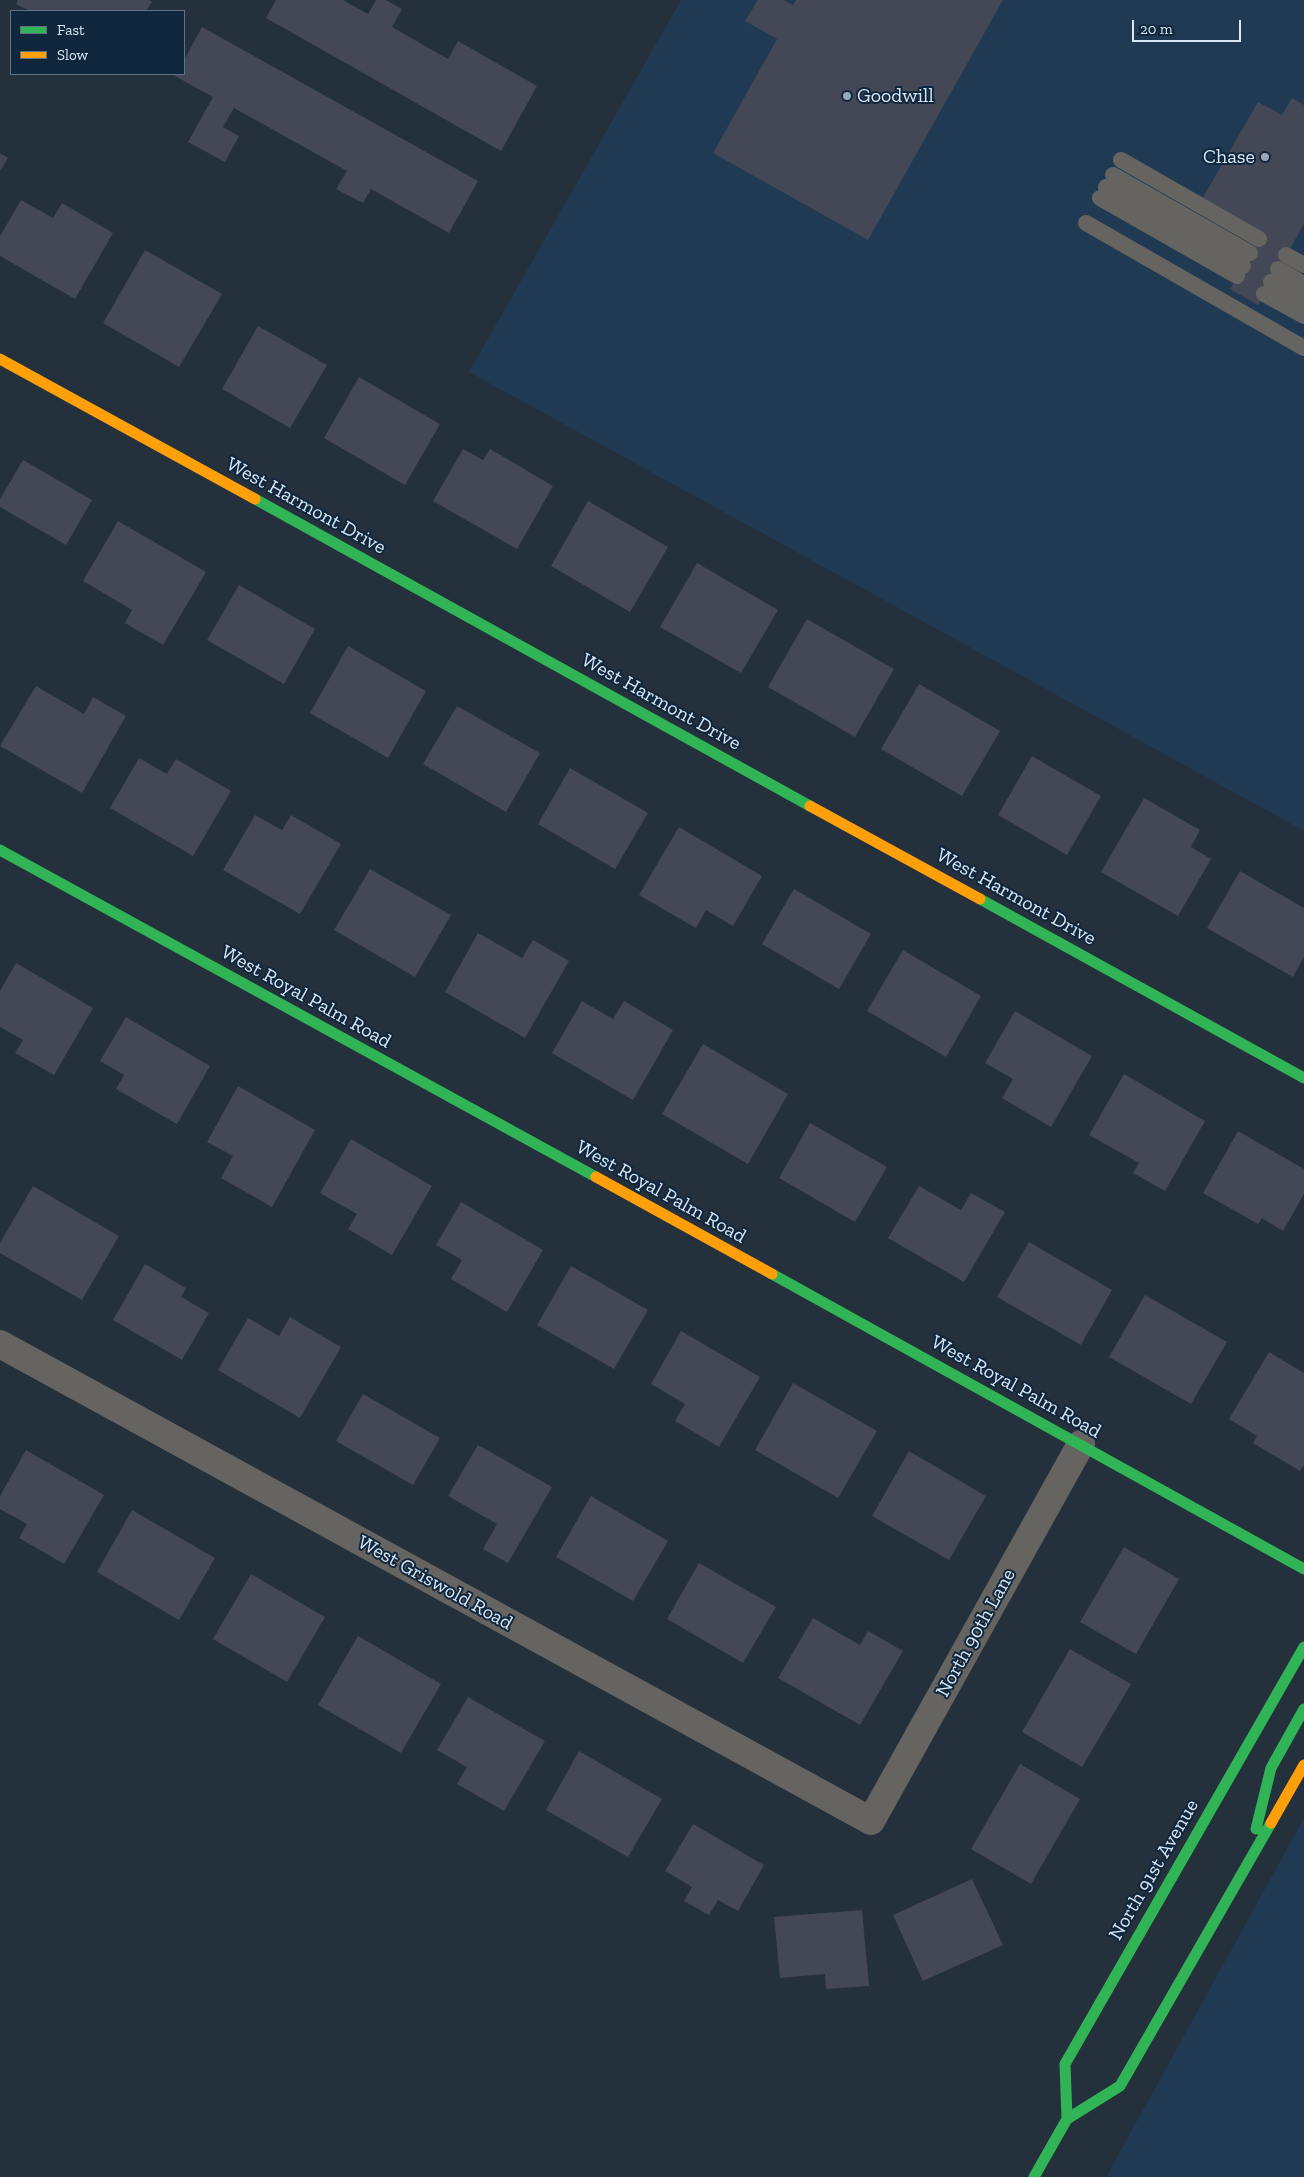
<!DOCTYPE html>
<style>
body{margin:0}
#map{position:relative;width:1304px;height:2177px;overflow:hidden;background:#24303c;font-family:"Zilla Slab",serif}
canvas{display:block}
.legend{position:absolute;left:10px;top:10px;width:175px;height:65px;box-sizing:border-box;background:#0f263c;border:1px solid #5f7386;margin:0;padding:6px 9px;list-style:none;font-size:15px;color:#d8e7f5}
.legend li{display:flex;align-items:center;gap:10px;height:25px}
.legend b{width:25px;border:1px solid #5f7386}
.scale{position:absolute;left:1132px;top:20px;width:109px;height:22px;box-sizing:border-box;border:2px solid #d8e7f5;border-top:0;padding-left:6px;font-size:15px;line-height:18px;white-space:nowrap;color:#d8e7f5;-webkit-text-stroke:4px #0f263c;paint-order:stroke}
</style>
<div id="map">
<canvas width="1304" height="2177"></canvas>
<ul class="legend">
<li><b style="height:6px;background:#30b455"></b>Fast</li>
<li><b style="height:6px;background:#ff9f0a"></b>Slow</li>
</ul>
<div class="scale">20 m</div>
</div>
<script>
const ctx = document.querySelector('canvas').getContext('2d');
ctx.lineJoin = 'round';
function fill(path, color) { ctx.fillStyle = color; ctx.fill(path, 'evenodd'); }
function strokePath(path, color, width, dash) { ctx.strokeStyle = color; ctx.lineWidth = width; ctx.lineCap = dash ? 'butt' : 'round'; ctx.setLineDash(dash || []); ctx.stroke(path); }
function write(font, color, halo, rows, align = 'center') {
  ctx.font = font + ' "Zilla Slab",serif'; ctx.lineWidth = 4; ctx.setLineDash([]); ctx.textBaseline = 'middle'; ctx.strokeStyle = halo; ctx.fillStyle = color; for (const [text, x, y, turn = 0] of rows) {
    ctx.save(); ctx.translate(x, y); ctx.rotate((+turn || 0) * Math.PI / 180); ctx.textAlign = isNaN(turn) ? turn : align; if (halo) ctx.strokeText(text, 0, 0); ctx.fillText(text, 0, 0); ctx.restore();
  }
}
fill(new Path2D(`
 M681 0H1304V831L469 372Z
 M1304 1818V2177H1106Z`), '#1f3a52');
fill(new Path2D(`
 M18 0H149L152 2 146 11H30L16 4Z
 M276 0H343L368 14 376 0H386L402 9 392 27 448 59 458 41 537 86 501 151 266 18Z
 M758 0H783L793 5 796 0H1003L868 240 713 153 777 39 745 21Z
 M202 27 478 181 449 233 371 189 363 203 336 189 347 171 234 108 223 127 239 136 225 162 188 142 213 97 175 76 176 74H184V60Z
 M1292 98 1304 105V224L1258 305 1230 289 1262 233 1202 199 1258 102 1282 115Z
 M0 153 8 158 0 171Z
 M21 200 53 218 62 203 113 233 75 299 0 256V236Z
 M145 250 222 294 179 367 103 323Z
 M258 326 327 365 290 428 222 389Z
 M359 377 440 424 405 485 324 438Z
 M463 449 483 460 490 449 553 486 517 549 433 501Z
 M23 460 92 500 66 545 0 507V499Z
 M588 501 668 547 630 612 551 566Z
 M118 521 206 572 163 645 125 623 132 610 83 581Z
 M697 563 778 610 741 673 660 627Z
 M239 585 315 629 284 684 207 640Z
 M807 619 894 669 855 737 768 687Z
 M348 646 426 691 388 758 310 713Z
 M919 684 1000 731 962 796 881 749Z
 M36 686 84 714 93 697 126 716 82 793 0 746Z
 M457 706 540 753 506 812 423 764Z
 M1032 756 1101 796 1067 855 998 815Z
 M139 758 167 774 176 759 231 791 193 856 110 808Z
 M570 768 648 813 615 869 538 824Z
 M1144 798 1200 830 1191 847 1211 859 1178 916 1101 872Z
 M255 815 282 830 291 815 341 844 300 914 223 870Z
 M679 827 762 876 733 926 706 910 696 928 639 895Z
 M370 869 451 915 415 977 334 930Z
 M1240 871 1304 908V957L1293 977 1207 928Z
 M794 889 871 934 839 989 762 944Z
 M478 933 522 958 533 940 569 961 525 1038 445 992Z
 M903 950 981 996 946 1057 867 1011Z
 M16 963 93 1008 54 1075 15 1053 23 1040 0 1027V991Z
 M582 1001 613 1019 624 1001 673 1030 633 1100 552 1053Z
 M1015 1011 1092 1056 1051 1127 1002 1098 1013 1079 985 1063Z
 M126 1017 210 1066 177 1124 116 1089 124 1075 100 1061Z
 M703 1044 788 1094 748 1164 662 1114Z
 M1124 1074 1205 1121 1165 1191 1133 1173 1139 1163 1089 1135Z
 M238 1086 315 1130 272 1207 221 1178 233 1156 207 1142Z
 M810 1123 887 1167 855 1222 779 1178Z
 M1238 1131 1304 1169V1194L1283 1231 1262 1218 1258 1224 1203 1193Z
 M351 1139 432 1186 392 1255 348 1229 357 1214 320 1193Z
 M33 1186 119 1236 82 1300 0 1253V1243Z
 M919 1186 961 1210 971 1193 1005 1212 964 1282 888 1238Z
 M461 1202 543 1250 507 1312 451 1279 462 1260 436 1245Z
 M1029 1242 1112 1290 1081 1345 997 1297Z
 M145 1264 186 1288 181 1297 209 1313 182 1360 113 1320Z
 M571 1266 648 1310 614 1369 537 1325Z
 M1145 1295 1227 1342 1191 1404 1109 1357Z
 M290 1317 341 1347 300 1418 218 1370 248 1318 279 1336Z
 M681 1331 760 1377 719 1447 675 1421 685 1404 651 1384Z
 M1269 1352 1304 1373V1465L1300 1471 1253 1443 1257 1436 1229 1419Z
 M793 1383 877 1431 838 1498 755 1450Z
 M363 1394 440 1438 413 1485 336 1441Z
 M478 1445 552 1487 508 1563 483 1549 497 1524 448 1496Z
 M26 1450 104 1495 64 1564 19 1538 27 1524 0 1509V1496Z
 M909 1451 986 1496 949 1560 872 1516Z
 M591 1496 668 1541 633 1601 556 1557Z
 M132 1510 215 1558 179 1620 97 1572Z
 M1124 1547 1179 1579 1136 1654 1080 1622Z
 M699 1563 776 1607 743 1663 667 1619Z
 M251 1574 325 1617 287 1682 213 1639Z
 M813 1618 860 1645 868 1631 903 1651 860 1725 778 1678Z
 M358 1636 441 1684 401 1753 318 1705Z
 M1070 1649 1131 1684 1082 1767 1022 1732Z
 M468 1697 545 1741 504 1811 457 1784 467 1767 437 1750Z
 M579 1751 662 1799 628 1857 546 1810Z
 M1020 1764 1080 1799 1031 1884 971 1849Z
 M693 1824 764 1865 738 1911 718 1900 709 1915 684 1901 692 1887 665 1871Z
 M972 1879 1003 1945 923 1981 893 1915Z
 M862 1910 869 1986 826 1989 825 1974 780 1978 774 1917Z`), '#444756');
strokePath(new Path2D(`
 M1121 160 1259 239
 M1113 175 1250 253
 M1106 187 1243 266
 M1100 198 1237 276
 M1086 223 1304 348
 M1286 255 1304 265
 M1278 269 1304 284
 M1271 282 1304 301
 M1264 294 1304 316`), '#656461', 16);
strokePath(new Path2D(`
 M0 1344 871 1821 1081 1444`), '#656461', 28);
strokePath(new Path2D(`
 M255 499 810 806
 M0 850 596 1177
 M980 899 1304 1078
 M772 1274 1304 1569
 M1256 1829 1271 1768 1304 1709
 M1067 2119 1065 2064 1304 1647
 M1034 2177 1067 2119 1120 2086 1271 1823`), '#30b455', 11);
strokePath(new Path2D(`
 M0 359 255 499
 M810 806 980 899
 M596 1177 772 1274
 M1271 1823 1304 1765`), '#ff9f0a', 11);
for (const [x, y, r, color] of [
 [847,96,5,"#99a7b4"],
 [1265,157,5,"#99a7b4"]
]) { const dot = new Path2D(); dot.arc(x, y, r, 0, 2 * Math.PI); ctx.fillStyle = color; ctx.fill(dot); strokePath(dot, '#0f263c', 2); }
write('20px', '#d8e7f5', '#0f263c', [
 ["Goodwill",857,96],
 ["Chase",1255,157,"right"]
], 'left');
write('20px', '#d8e7f5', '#0f263c', [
 ["West Harmont Drive",306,506,29],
 ["West Harmont Drive",661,702,29],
 ["West Harmont Drive",1016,897,29],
 ["West Royal Palm Road",306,997,29],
 ["West Royal Palm Road",661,1192,29],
 ["West Royal Palm Road",1016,1387,29],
 ["West Griswold Road",435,1583,29],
 ["North 90th Lane",976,1633,-61],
 ["North 91st Avenue",1154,1870,-60]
]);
</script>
